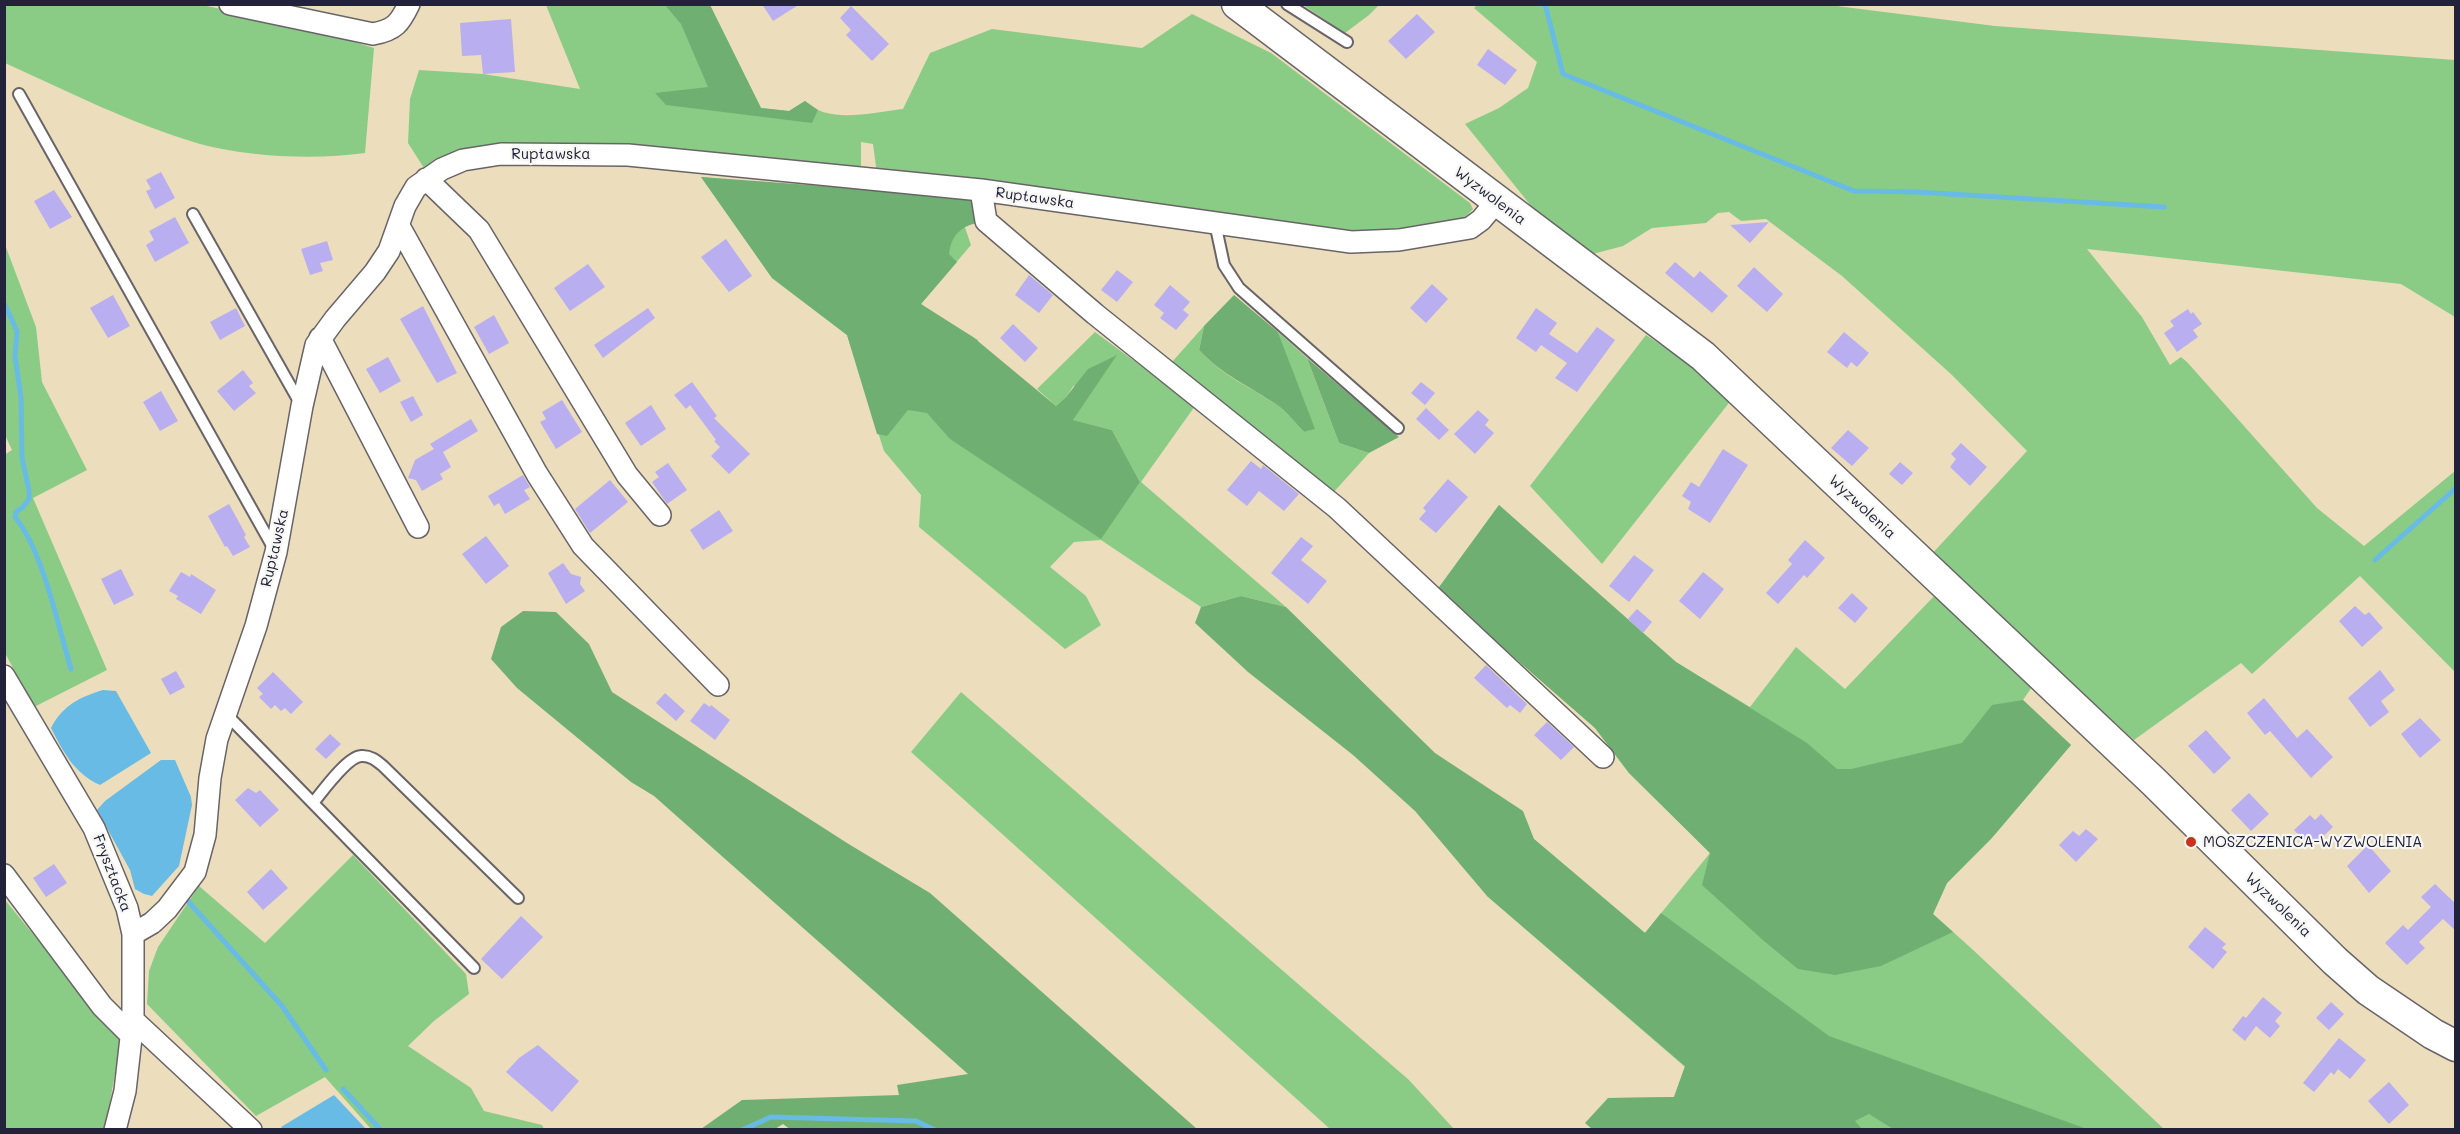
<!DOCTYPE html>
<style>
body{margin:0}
#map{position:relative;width:2460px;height:1134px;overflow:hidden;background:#ecdebc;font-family:Mali,sans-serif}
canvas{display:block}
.frame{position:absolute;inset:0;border:6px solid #22223b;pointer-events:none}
</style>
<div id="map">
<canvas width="2460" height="1134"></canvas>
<div class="frame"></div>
</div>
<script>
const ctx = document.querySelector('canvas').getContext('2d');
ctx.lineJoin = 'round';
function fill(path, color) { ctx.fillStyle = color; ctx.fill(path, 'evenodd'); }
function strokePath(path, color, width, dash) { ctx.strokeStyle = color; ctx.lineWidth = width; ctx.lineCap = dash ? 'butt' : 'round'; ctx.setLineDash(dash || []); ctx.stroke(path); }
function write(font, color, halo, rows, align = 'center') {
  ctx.font = font + ' Mali,sans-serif'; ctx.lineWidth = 4.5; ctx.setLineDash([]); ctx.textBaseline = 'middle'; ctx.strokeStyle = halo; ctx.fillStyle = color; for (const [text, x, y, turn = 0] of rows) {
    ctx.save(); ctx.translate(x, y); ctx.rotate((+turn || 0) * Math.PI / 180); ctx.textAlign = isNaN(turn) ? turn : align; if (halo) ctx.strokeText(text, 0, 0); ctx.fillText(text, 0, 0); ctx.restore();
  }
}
fill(new Path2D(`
 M5 5H202L302 26 374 48 365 153C316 160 248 157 200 144 132 124 69 92 5 63Z
 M546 5H710L761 108 789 111 805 101C828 125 873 112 903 109L930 53 992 29 1142 48 1192 14 1271 53 1470 203 1473 209 1459 223 1354 236 877 174 873 144 861 142V171L443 158 424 168 408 143 410 99 419 70 483 74 580 89Z
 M1303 5 1379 4V5L1369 15 1345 33Z
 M1477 5H1829L1995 26 2455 60V317L2401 284 2087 249 2142 317 2170 365 2181 357 2187 362 2317 508 2364 546 2455 471V672L2360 576 2252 674 2241 663 2134 740 1930 556 2027 451 1952 375 1842 276 1766 219 1741 221 1729 212 1718 213 1706 223 1652 228 1623 246 1574 259 1465 124 1499 108 1528 88 1537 62 1474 8Z
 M701 177 956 201 971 245 921 304 933 314 978 340 950 439 1140 482 1112 430 1072 420 1074 385 1066 397 1056 406 1037 389 1095 332 1195 406 1141 482 1286 607 1241 596 1201 607 1101 540 1074 542 1050 567 1086 596 1101 625 1065 649 919 527 921 495 884 451 847 335 772 278Z
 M4 242 36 327 42 382 87 470 33 498 107 670 34 707 5 653 4 455 12 450 4 433Z
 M1204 326 1199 350C1221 375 1250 387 1277 405 1287 412 1295 423 1304 432L1314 429 1278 332 1307 358 1339 443 1369 453 1332 494 1172 362Z
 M1646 335 1691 365 1732 399 1602 564 1530 486Z
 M1499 505 1676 662 1750 707 1796 647 1845 689 1938 592 2034 684 2023 700 2071 745 1996 833 1947 883 1933 914 1971 948 2164 1129H1592L1608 1098 1674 1097 1685 1067 1487 896 1534 839 1645 933 1710 853 1629 773 1595 728 1437 590Z
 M961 692 1409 1080 1454 1129H1330L911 752Z
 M353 855 466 974 469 994 434 1021 408 1046 471 1088 484 1111 542 1125 544 1129H371L325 1077 256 1116 147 1004 149 971 158 947 199 886 265 943Z
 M5 900 121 1041 105 1129 5 1130Z`), '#8acc85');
fill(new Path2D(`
 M665 5H710L761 108 789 111 805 101 818 110 812 123 666 105 655 93 708 87 681 24Z
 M701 177 974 197 980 222C960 227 952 234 949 254L957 262 921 304 973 337 1056 406 1066 397 1088 369 1117 355 1073 420 1112 430 1140 482 1101 539 950 439 927 413 908 410 887 436 877 434 847 335 772 278Z
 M1234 295 1278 332 1315 429 1304 432C1296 424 1287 412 1277 405 1249 386 1222 375 1199 350L1204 326Z
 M1307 358 1399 437 1369 453 1339 443Z
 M1499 505 1676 662 1807 743 1837 769H1851L1962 743 1992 705 2023 700 2071 745 1991 839 1947 883 1933 914 1953 932 1881 966 1835 975 1798 969 1764 941 1702 885 1710 853 1629 773 1595 728 1437 590Z
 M1241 596 1286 607 1435 753 1523 811 1534 839 1645 933 1661 913 1829 1036 2087 1129H1893L1869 1114 1855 1121 1862 1129H1592L1585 1123 1608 1098 1674 1097 1685 1066 1487 896 1415 811 1353 755 1248 672 1195 623 1201 607Z
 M523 611 556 612 589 644 612 692 847 843 930 893 1197 1129 791 1130 783 1124 775 1129H701L742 1100 899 1095 897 1085 968 1074 654 796 631 782 517 688 491 659 501 627Z`), '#6fb072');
fill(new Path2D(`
 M103 690 116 691 151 753 100 785C74 773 64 753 51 728 63 705 80 697 103 690Z
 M161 760H175L191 797 192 805 179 866 152 896 144 894 135 889 130 870 97 810 105 801Z
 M334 1095 366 1129 284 1130 281 1127Z`), '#68bbe4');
strokePath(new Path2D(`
 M1545 4 1563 74 1854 191 1917 192 2164 207
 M4 303 17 331 15 356 21 398 22 458 29 490V499L23 507 16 512 15 517C43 551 58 626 71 669
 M2375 560 2456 488
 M187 900 282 1006 326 1070
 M343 1089 381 1130
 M742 1130 771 1117 916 1121 935 1130`), '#68bbe4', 5);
fill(new Path2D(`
 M762 4H800L773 21Z
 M851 6 889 44 872 61 846 35 851 30 840 18Z
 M1417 14 1435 32 1406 59 1388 41Z
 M511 19 515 72 483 74 481 55 462 56 460 23Z
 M1488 49 1517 70 1505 85 1477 65Z
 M161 172 175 198 155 209 146 191 151 189 146 180Z
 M54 190 72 217 50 229 34 201Z
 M175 217 189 243 155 262 146 245 154 240 149 231Z
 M1769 222 1750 243 1730 225Z
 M726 239 752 276 729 292 701 257Z
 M327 241 333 260 320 263 323 271 310 275 301 249Z
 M1675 262 1694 278 1700 271 1728 296 1712 313 1665 273Z
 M588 264 605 287 570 311 554 288Z
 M1754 267 1783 294 1767 312 1737 286Z
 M1117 270 1133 282 1117 302 1101 290Z
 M1029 275 1053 295 1039 313 1015 295Z
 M1432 284 1448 299 1426 323 1410 308Z
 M1170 285 1190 302 1183 310 1189 315 1176 330 1160 318 1164 313 1154 305Z
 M113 295 130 326 108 338 90 308Z
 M423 306 457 373 437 383 400 319Z
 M236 308 245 326 220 340 210 322Z
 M648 308 655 318 603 358 594 345Z
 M1536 308 1557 323 1549 334 1577 353 1597 327 1615 340 1577 392 1555 378 1567 363 1541 345 1536 352 1516 338Z
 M2188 309 2191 314 2193 312 2202 324 2193 330 2198 337 2177 352 2164 333 2174 326 2170 321Z
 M494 315 509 343 489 354 474 327Z
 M1013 324 1038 348 1025 362 1000 338Z
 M1844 332 1869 353 1857 367 1851 362 1847 368 1827 352Z
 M388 357 401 381 380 393 366 369Z
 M243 370 253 383 249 386 256 393 234 411 217 391Z
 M692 382 717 416 714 418 750 454 729 474 711 456 720 447 714 441 716 440 690 405 686 409 674 395Z
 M1421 382 1435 393 1425 405 1411 393Z
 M161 391 178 421 160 431 143 402Z
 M413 396 423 415 411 422 400 402Z
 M562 400 582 432 556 449 540 422 546 419 542 412Z
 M651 405 666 429 641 446 625 423Z
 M1426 408 1449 430 1439 440 1416 419Z
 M1478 410 1489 420 1485 425 1494 433 1475 454 1454 434Z
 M471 419 478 431 443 452 451 467 440 474 443 479 422 491 416 480 408 478 415 460 434 449 430 444Z
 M1848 430 1869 448 1852 466 1831 448Z
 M1961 443 1987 467 1970 486 1950 467 1956 459 1951 454Z
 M1723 449 1748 465 1710 523 1688 509 1691 502 1682 496 1691 482 1699 487Z
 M1251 461 1261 469 1263 465 1299 494 1284 511 1259 491 1247 506 1227 490Z
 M1900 462 1913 473 1902 485 1889 474Z
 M668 463 687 490 667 504 652 482 659 477 655 472Z
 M523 475 530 487 524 490 530 499 505 514 499 503 494 506 488 496Z
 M1448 479 1468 497 1436 533 1419 519 1426 511 1423 508Z
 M610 480 628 502 590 533 575 509Z
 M229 504 246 535 244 537 250 547 233 556 227 546 225 547 208 516Z
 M719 510 733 531 703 550 690 530Z
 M486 536 509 566 486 584 462 554Z
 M1301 537 1313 546 1301 560 1327 581 1308 604 1271 573Z
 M1805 540 1825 558 1807 578 1804 575 1778 604 1766 593 1792 564 1788 560Z
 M1634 555 1654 570 1629 602 1609 586Z
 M563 563 571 574 581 577 580 584 585 591 566 604 548 573Z
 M121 569 134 595 114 605 101 579Z
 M181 572 190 577 191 574 216 590 201 614 176 599 178 596 169 591Z
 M1703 572 1724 589 1700 619 1679 601Z
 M1852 593 1868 608 1855 623 1838 608Z
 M2355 606 2365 615 2369 612 2383 628 2362 647 2339 621Z
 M1637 609 1652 622 1643 633 1628 619Z
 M1486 665 1527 704 1520 713 1510 705 1507 708 1474 678Z
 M2380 670 2395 690 2381 701 2389 712 2370 727 2348 698Z
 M176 671 185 687 170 695 161 679Z
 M273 672 303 702 291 714 285 708 281 711 275 705 271 709 259 697 263 694 257 688Z
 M665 693 685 711 676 721 656 703Z
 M2264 698 2297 738 2307 729 2333 757 2311 778 2270 731 2265 735 2247 713Z
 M704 703 710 707 711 705 730 720 715 740 690 721Z
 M2420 718 2441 740 2420 758 2401 734Z
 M1547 722 1574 747 1561 760 1534 735Z
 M2206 730 2231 758 2214 774 2188 746Z
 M330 734 341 744 326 759 315 749Z
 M248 788 256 793 260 790 279 810 260 827 235 800Z
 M2249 793 2269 814 2251 831 2231 810Z
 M2321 814 2333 827 2311 848 2294 830 2310 815 2315 820Z
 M2086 829 2098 839 2076 862 2059 845 2073 831 2079 836Z
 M2368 845 2391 871 2369 893 2347 866Z
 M54 864 67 883 46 897 33 878Z
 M271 869 288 888 263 910 247 892Z
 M2435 884 2456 904V931L2443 919 2419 942 2425 948 2407 965 2385 943 2403 925 2408 930 2431 907 2421 897Z
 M521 916 543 937 502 979 481 959Z
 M2205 927 2226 944 2222 948 2227 952 2213 969 2188 947Z
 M2263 997 2282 1013 2275 1021 2280 1026 2270 1038 2256 1026 2245 1041 2232 1030 2243 1016 2246 1018Z
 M2331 1002 2344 1014 2329 1030 2316 1018Z
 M2339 1038 2366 1060 2350 1079 2338 1069 2334 1075 2331 1072 2314 1092 2303 1083Z
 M538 1045 579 1081 552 1112 506 1072 519 1058Z
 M2389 1082 2409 1105 2389 1124 2368 1101Z`), '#b8aef0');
const lane = new Path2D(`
 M1287 4 1347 42
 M19 94 274 549
 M193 214 300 403
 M1215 223 1224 265 1239 288 1398 428
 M225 713 474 968
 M313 803C322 792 347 757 361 756 370 755 377 761 383 766L518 898`);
const street = new Path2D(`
 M230 4 373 34C395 30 400 23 409 4
 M426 179 479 230 627 475 660 515
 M981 190 986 221 1095 314 1337 508 1603 757
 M399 226 537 474 583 546 718 685
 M320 338 418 527
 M4 676 94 828 127 908 133 934V1020L125 1091 115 1130
 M4 875 102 1006 131 1035
 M133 934 152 923 167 909 195 872 205 835 210 778 217 739 256 626 276 552 302 406 316 345 335 319 375 272 389 251 405 206 416 187 442 169 463 160 501 154 628 155 981 190 1351 242 1399 240 1470 228 1481 220 1497 201
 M133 1020 251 1130`);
const secondary = new Path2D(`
 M1237 4 1703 356 2154 782 2335 961 2368 990 2433 1034 2456 1046`);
strokePath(lane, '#696468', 14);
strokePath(street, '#696468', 24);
strokePath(secondary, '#696468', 33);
strokePath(lane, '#fff', 10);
strokePath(street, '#fff', 21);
strokePath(secondary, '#fff', 30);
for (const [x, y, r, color] of [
 [2191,842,6,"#c8321e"]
]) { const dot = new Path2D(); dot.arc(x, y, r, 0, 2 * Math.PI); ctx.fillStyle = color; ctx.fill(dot); strokePath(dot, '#f6f6f2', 2); }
write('15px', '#22223b', '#f6f6f2', [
 ["Ruptawska",551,154],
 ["Wyzwolenia",1490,196,37],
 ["Ruptawska",1035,198,8],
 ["Wyzwolenia",1862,507,43],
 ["Ruptawska",275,548,-77],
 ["Frysztacka",112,873,69],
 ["Wyzwolenia",2278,905,44]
]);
write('15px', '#22223b', '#f6f6f2', [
 ["MOSZCZENICA-WYZWOLENIA",2203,842]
], 'left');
</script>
